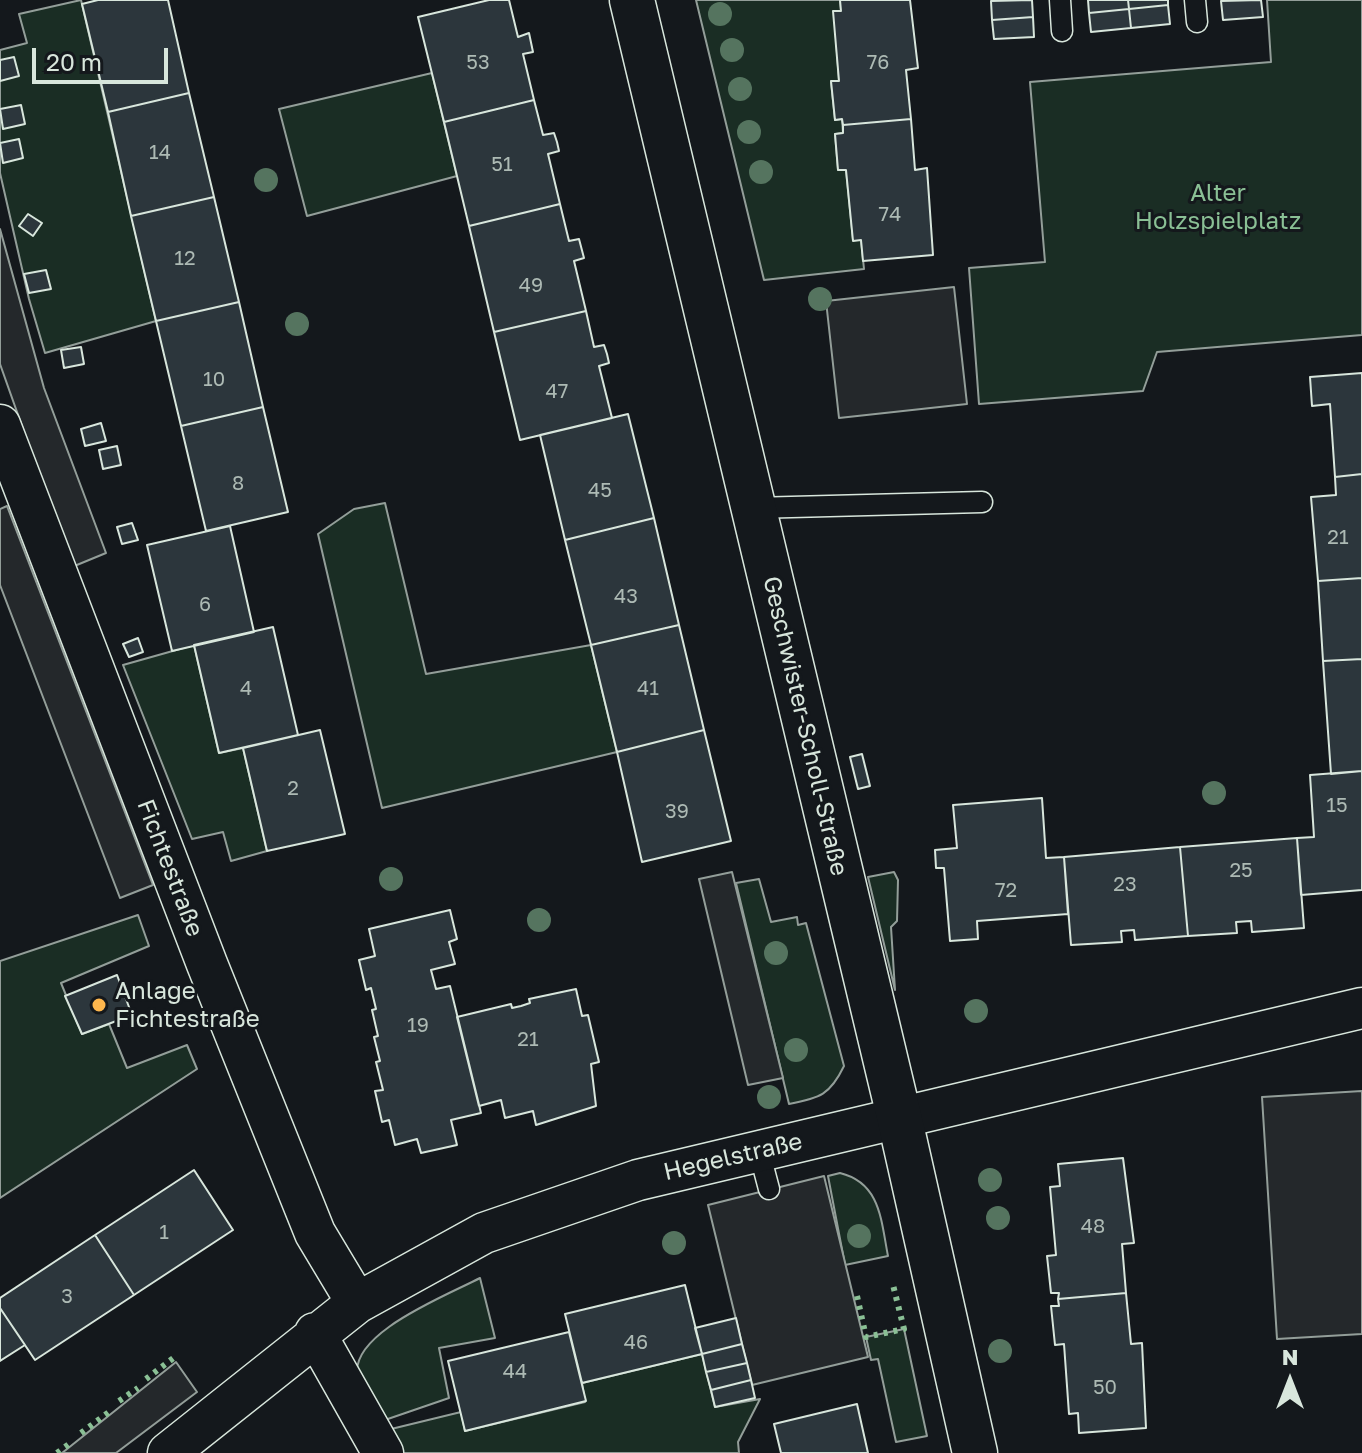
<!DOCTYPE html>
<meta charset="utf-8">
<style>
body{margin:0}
#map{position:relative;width:1362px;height:1453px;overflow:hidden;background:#14181c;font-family:"Golos Text",sans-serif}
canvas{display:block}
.north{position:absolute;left:1250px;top:1341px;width:80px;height:80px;-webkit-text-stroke:6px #14181c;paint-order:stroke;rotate:0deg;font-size:22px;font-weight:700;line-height:32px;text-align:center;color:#d8e6dc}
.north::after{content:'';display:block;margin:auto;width:28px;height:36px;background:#d8e6dc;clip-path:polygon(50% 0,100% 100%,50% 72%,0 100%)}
.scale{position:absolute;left:32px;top:48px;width:136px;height:36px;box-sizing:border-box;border:4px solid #d8e6dc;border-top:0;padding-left:10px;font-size:24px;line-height:28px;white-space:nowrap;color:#d8e6dc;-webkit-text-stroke:6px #14181c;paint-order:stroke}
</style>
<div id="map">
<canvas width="1362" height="1453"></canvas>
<div class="north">N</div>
<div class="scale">20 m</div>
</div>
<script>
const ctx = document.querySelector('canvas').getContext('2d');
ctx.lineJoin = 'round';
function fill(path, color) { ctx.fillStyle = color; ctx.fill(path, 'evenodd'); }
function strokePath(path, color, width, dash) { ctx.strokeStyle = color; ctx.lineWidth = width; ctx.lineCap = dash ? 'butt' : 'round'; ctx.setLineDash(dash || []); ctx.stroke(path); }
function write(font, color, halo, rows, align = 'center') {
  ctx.font = font + ' "Golos Text",sans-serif'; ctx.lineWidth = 6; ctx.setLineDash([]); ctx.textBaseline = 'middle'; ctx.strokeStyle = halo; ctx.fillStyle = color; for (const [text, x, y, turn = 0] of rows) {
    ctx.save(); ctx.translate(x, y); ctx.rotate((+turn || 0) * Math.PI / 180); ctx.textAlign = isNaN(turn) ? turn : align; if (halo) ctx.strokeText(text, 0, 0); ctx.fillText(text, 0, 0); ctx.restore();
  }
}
const green = new Path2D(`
 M81 0 156 321 45 353 29 299 0 173V50L27 43 19 14Z
 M696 0H840L841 11H834L839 81 831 82 835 120 842 119 843 133 835 134 838 170H846L853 240H861L864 269 764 280Z
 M1267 0H1362V335L1157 352 1143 391 979 404 969 268 1045 262 1030 82 1271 62Z
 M432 73 457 176 307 216 279 109Z
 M385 503 426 674 591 645 617 752 382 808 318 534 354 509Z
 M194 645 219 753 243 748 267 851 231 861 223 832 192 839 123 665Z
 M894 872 898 880 897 921 891 927 895 990 868 877Z
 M759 879 771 922 797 917 798 925 806 923 844 1066C830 1095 820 1098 789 1104L736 883Z
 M138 915 149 946 61 983 82 1034 109 1024 127 1068 187 1045 197 1069 0 1198V961Z
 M840 1173C881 1183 881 1221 888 1256L845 1265 828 1176Z
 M480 1278 495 1338 439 1348 449 1398 382 1421C375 1408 361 1392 358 1378 346 1334 448 1295 480 1278Z
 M904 1329 927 1436 896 1442 878 1359 871 1360 866 1337Z
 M702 1354 715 1407 760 1399 738 1442 739 1453H399L387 1430 461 1412 465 1431 585 1402 582 1383Z`);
fill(green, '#1a2d24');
strokePath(green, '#939e99', 2);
const parking = new Path2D(`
 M0 229 44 388 106 553 72 567 0 364Z
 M954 287 967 404 839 418 826 301Z
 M7 506 153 885 120 898 0 585V509Z
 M732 872 783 1078 748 1085 699 879Z
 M1362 1091V1334L1277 1339 1262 1097Z
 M824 1176 868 1357 752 1385 708 1205Z
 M176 1362 197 1392 116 1453H62Z`);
fill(parking, '#24282b');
strokePath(parking, '#939e99', 2);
const building = new Path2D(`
 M98 0H168L189 93 108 112 82 4Z
 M489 0H509L518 37 529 33 533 52 523 54 534 100 444 122 418 17Z
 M840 0H910L918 68 906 70 911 119 843 125 842 119 835 120 831 81H839L833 11H841Z
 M1032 0 1033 17 992 20 991 1Z
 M1088 0H1128L1129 9 1089 13Z
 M1128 0H1168V5L1129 9Z
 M1261 0 1263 17 1223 20 1221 1Z
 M1168 5 1170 24 1131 28 1129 9Z
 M1129 9 1131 28 1091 32 1089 13Z
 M1033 17 1034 37 994 39 992 20Z
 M14 57 19 76 0 81V60Z
 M189 93 214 197 131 216 108 112Z
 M534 100 543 135 554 133 557 142 559 151 548 154 560 204 469 226 444 122Z
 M21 105 25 124 3 129 0 109Z
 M911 119 915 170 927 168 933 255 863 261 861 240 853 241 846 170H838L835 134 843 133V125Z
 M19 139 23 158 3 163 0 143Z
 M214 197 239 302 156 321 131 216Z
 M560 204 569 241 579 239 584 258 574 261 586 311 494 332 469 226Z
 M28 214 42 223 33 236 19 226Z
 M46 270 51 289 29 293 24 274Z
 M239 302 263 407 181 426 156 321Z
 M586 311 594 347 604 345 607 354 609 363 599 366 612 418 520 440 494 332Z
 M81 347 84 364 64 368 61 350Z
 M1362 373V474L1335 477 1330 404 1312 406 1310 377Z
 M263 407 288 512 206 531 181 426Z
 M628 414 654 518 565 540 540 435Z
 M101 423 106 441 85 446 81 429Z
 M117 446 121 465 103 469 99 450Z
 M1362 474V578L1318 581 1311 497 1336 495 1335 477Z
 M654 518 679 625 591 645 565 540Z
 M132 523 138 540 122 544 117 527Z
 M230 526 254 632 172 651 147 545Z
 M1362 578V659L1323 661 1318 581Z
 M679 625 704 730 617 752 591 645Z
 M273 627 298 735 219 753 194 645Z
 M138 638 143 652 129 657 123 644Z
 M1362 659V771L1331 774 1323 661Z
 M320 730 345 834 267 851 243 748Z
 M704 730 731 841 642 862 617 752Z
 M862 754 870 786 858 789 850 757Z
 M1362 771V890L1301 895 1297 838 1314 837 1310 775Z
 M1042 798 1046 858 1064 857 1068 914 977 921 978 939 950 941 944 868H936L935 850 957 848 953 805Z
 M1297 838 1304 928 1252 932 1251 921 1236 922 1237 933 1188 936 1180 847Z
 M1180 847 1188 936 1135 940 1134 930 1121 931 1122 942 1071 945 1064 857Z
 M450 910 457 939 449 942 455 964 431 970 436 989 450 986 481 1113 451 1120 457 1145 421 1153 417 1139 395 1145 389 1120 382 1122 375 1091 383 1090 376 1062 380 1061 374 1037 378 1036 372 1010 376 1009 371 988 366 990 359 960 375 956 369 929Z
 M117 975 132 1015 82 1034 65 996Z
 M576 989 582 1016 588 1015 599 1062 591 1064 596 1106 536 1125 533 1111 505 1118 501 1100 479 1106 457 1017 511 1004 512 1008 521 1006 530 1003 529 999Z
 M1123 1158 1134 1243 1122 1244 1126 1293 1058 1299 1059 1293H1051L1047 1256 1056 1255 1050 1187 1060 1186 1058 1164Z
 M194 1170 233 1230 134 1295 95 1235Z
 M95 1235 134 1295 35 1360 0 1308V1298Z
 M685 1285 702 1354 582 1383 565 1314Z
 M1126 1293 1131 1344 1142 1343 1146 1428 1079 1433 1078 1413 1069 1414 1064 1344 1055 1345 1051 1306H1059L1058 1299Z
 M0 1308 25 1345 0 1361Z
 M736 1318 742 1344 702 1354 695 1328Z
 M569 1332 586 1401 465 1431 448 1361Z
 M742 1344 747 1363 706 1372 702 1354Z
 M747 1363 751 1380 711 1390 706 1372Z
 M751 1380 755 1398 715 1407 711 1390Z
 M857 1404 868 1453H781L774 1424Z`);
fill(building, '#2c363c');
strokePath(building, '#d8e6dc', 2);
const service = new Path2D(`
 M1060 0 1062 31
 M1195 0 1197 22
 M753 508 982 502
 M759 1151 769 1189`);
const minor = new Path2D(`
 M0 425 207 964 315 1233 357 1303
 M315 1333 383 1453
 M168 1453 357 1303 484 1233 638 1180 1362 1008`);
const tertiary = new Path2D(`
 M632 0 899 1116 975 1453`);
strokePath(service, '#d8e6dc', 23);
strokePath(minor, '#d8e6dc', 43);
strokePath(tertiary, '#d8e6dc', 47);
strokePath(service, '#14181c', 20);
strokePath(minor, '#14181c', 40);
strokePath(tertiary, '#14181c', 44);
strokePath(new Path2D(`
 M857 1296 866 1337 904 1329 893 1285
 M146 1379 176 1356
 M119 1401 138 1388
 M81 1433 113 1409
 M57 1453 69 1444`), '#8ac095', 6, [4, 6]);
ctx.fillStyle = '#55745f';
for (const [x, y] of [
 [720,14],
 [732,50],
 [740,89],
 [749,132],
 [761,172],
 [266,180],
 [820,299],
 [297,324],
 [1214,793],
 [391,879],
 [539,920],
 [776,953],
 [976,1011],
 [796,1050],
 [769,1097],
 [990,1180],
 [998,1218],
 [859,1236],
 [674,1243],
 [1000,1351]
]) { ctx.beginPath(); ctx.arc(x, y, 12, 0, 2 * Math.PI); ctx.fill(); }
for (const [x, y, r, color] of [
 [99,1005,8,"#ffb74d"]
]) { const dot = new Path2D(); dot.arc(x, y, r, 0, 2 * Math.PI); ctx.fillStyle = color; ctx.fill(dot); strokePath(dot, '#14181c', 3); }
write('20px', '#adbab4', null, [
 ["53",478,63],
 ["76",878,63],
 ["14",160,153],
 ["51",502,165],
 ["74",890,215],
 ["12",185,259],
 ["49",531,286],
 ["10",214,380],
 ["47",557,392],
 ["8",238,484],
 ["45",600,491],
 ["21",1338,538],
 ["43",626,597],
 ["6",205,605],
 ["4",246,689],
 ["41",648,689],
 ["2",293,789],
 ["15",1337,806],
 ["39",677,812],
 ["25",1241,871],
 ["23",1125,885],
 ["72",1006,891],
 ["19",418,1026],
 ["21",528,1040],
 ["48",1093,1227],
 ["1",164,1233],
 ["3",67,1297],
 ["46",636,1343],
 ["44",515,1372],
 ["50",1105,1388]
]);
write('24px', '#8ac095', '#14181c', [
 ["Alter",1218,193],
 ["Holzspielplatz",1218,221]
]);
write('24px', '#d8e6dc', '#14181c', [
 ["Geschwister-Scholl-Straße",805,726,77],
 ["Fichtestraße",170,868,69],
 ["Hegelstraße",733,1157,-13]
]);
write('24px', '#d8e6dc', '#14181c', [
 ["Anlage",115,991],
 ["Fichtestraße",115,1019]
], 'left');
</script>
